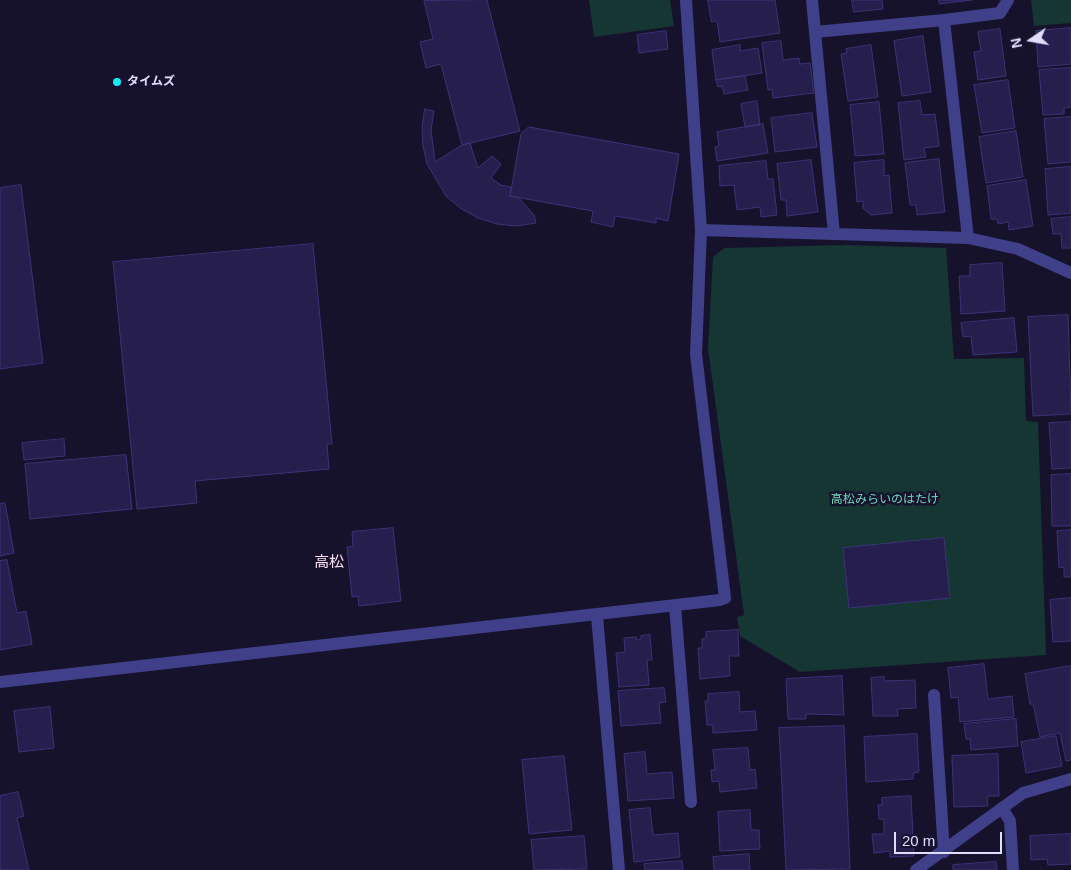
<!DOCTYPE html>
<meta charset="utf-8">
<style>
body{margin:0}
#map{position:relative;width:1071px;height:870px;overflow:hidden;background:#16122c;font-family:Helvetica,sans-serif}
canvas{display:block}
.north{position:absolute;left:1006px;top:15px;width:50px;height:50px;-webkit-text-stroke:4px #16122c;paint-order:stroke;rotate:258deg;font-size:14px;font-weight:700;line-height:20px;text-align:center;color:#e0defe}
.north::after{content:'';display:block;margin:auto;width:18px;height:22px;background:#e0defe;clip-path:polygon(50% 0,100% 100%,50% 72%,0 100%)}
.scale{position:absolute;left:894px;top:832px;width:108px;height:22px;box-sizing:border-box;border:2px solid #e0defe;border-top:0;padding-left:6px;font-size:15px;line-height:18px;white-space:nowrap;color:#e0defe;-webkit-text-stroke:4px #16122c;paint-order:stroke}
</style>
<div id="map">
<canvas width="1071" height="870"></canvas>
<div class="north">N</div>
<div class="scale">20 m</div>
</div>
<script>
const ctx = document.querySelector('canvas').getContext('2d');
ctx.lineJoin = 'round';
function fill(path, color) { ctx.fillStyle = color; ctx.fill(path, 'evenodd'); }
function strokePath(path, color, width, dash) { ctx.strokeStyle = color; ctx.lineWidth = width; ctx.lineCap = dash ? 'butt' : 'round'; ctx.setLineDash(dash || []); ctx.stroke(path); }
function write(font, color, halo, rows, align = 'center') {
  ctx.font = font + ' Helvetica,"Noto Sans JP",sans-serif'; ctx.lineWidth = 5; ctx.setLineDash([]); ctx.textBaseline = 'middle'; ctx.strokeStyle = halo; ctx.fillStyle = color; for (const [text, x, y, turn = 0] of rows) {
    ctx.save(); ctx.translate(x, y); ctx.rotate((+turn || 0) * Math.PI / 180); ctx.textAlign = isNaN(turn) ? turn : align; if (halo) ctx.strokeText(text, 0, 0); ctx.fillText(text, 0, 0); ctx.restore();
  }
}
fill(new Path2D(`
 M589 0H670L674 26 594 37Z
 M1031 0H1071V23L1034 26Z
 M846 245 946 248 954 359 1024 358 1026 421 1038 422 1046 655 800 672 740 636 737 617 744 615 708 348 713 257 724 248Z`), '#153633');
const building = new Path2D(`
 M487 0 520 131 462 145 441 64 426 68 420 42 433 39 424 1Z
 M708 0H775L780 33 720 42 717 21 712 22Z
 M852 0H882L883 9 854 12Z
 M939 0H972L940 4Z
 M1071 28V64L1038 67 1036 31Z
 M1000 29 1006 76 978 80 974 52 981 51 978 32Z
 M666 31 668 49 639 53 637 35Z
 M923 36 931 92 902 96 894 41Z
 M781 41 783 60 799 58 800 64 810 63 814 93 773 98 772 89 768 90 762 43Z
 M740 45V51L758 48 762 73 716 80 712 50Z
 M871 45 878 97 848 101 841 54 847 53 846 49Z
 M1071 68V107L1064 108V114L1043 115 1039 70Z
 M745 76 748 90 724 94 722 86 718 87 716 80Z
 M1008 80 1015 128 982 133 974 85Z
 M757 101 760 125 745 127 741 104Z
 M920 101 922 115 935 114 939 146 924 148 926 157 904 160 898 103Z
 M879 102 884 154 855 156 850 105Z
 M425 109 434 111 431 130 435 162 462 145 470 143 478 168 492 156 501 164 491 178 501 185 511 187 510 196 518 197 534 215 536 223 516 226 497 224 478 218 460 208 446 196 427 164 423 146 422 128Z
 M812 113 817 147 775 152 771 118Z
 M1071 117V162L1048 164 1044 119Z
 M763 124 768 153 717 161 715 147 719 146 717 132Z
 M529 127 679 154 668 221 656 218V223L615 216 613 227 591 222 593 211 510 196 521 134Z
 M1016 131 1023 177 986 183 979 137Z
 M939 159 945 212 917 215 916 205H910L905 163Z
 M811 160 818 212 787 216 786 200H781L777 164Z
 M884 160V176L889 175 892 213 871 215 863 208V201L857 202 854 163Z
 M766 161 768 179H773L777 215 761 217 760 207 737 210 734 185 720 186 719 166Z
 M1071 167V213L1048 215 1045 169Z
 M1026 180 1033 226 1009 230 1008 222 998 224 997 219H991L987 186Z
 M21 185 43 363 0 369V188Z
 M1071 217V248H1062L1061 234H1053L1051 219Z
 M313 244 332 444H327L329 469 195 481 197 503 137 509 113 262Z
 M1002 263 1005 311 961 314 959 276H970V265Z
 M1068 315 1071 414 1033 416 1028 317Z
 M1014 318 1017 352 973 355 971 336 963 337 961 323Z
 M1071 422V468L1052 469 1049 423Z
 M64 439 65 456 24 460 22 443Z
 M126 455 132 509 30 519 25 464Z
 M1071 474V526H1052L1051 475Z
 M5 503 14 553 0 556V504Z
 M393 528 401 601 359 606 358 596 352 597 347 547 353 546 352 532Z
 M1071 530V577H1064V567L1059 568 1057 531Z
 M944 538 950 598 849 608 843 548Z
 M7 560 17 613 26 611 32 644 0 650V561Z
 M1071 598V641L1053 642 1050 600Z
 M738 630 739 656H729L730 676 700 679 698 648H702V639L706 638V632Z
 M650 635 652 660H647L649 685 619 687 616 653 625 652 624 638 636 637 637 640 641 639V636Z
 M984 664 988 699 1012 696 1014 717 960 722 958 697 951 698 948 668Z
 M1071 666V760L1066 761 1060 733 1040 737 1033 704H1030L1025 674Z
 M842 676 844 715 806 714V719H788L786 679Z
 M884 677V681L915 680 916 708 897 709 898 716H873L871 678Z
 M664 688 666 702 659 703 661 723 621 726 618 691Z
 M739 692 740 712 755 711 757 730 713 733V725H707L705 701H708V694Z
 M50 707 54 748 19 752 14 711Z
 M1016 719 1018 746 971 750 970 739H966L964 724Z
 M844 726 850 869 786 870 779 728Z
 M917 734 919 772 913 773V779L866 782 864 737Z
 M1056 736 1062 766 1026 773 1021 742Z
 M748 748 750 770 755 769 757 788 720 792 719 781 712 782 711 770H715L713 750Z
 M645 752 647 774 672 772 674 798 628 801 624 754Z
 M998 754 999 796H987L988 806 954 807 952 756Z
 M564 756 572 830 529 834 522 760Z
 M18 792 24 816 17 818 29 870H0V796Z
 M911 796 914 856 890 857V851L874 853 872 834H884V819H879L878 805H882V798Z
 M650 808 653 835 678 833 680 857 634 862 629 810Z
 M750 810 751 830H759L760 849 720 851 718 812Z
 M1071 834V864L1048 865 1047 859 1031 860 1030 836Z
 M584 836 587 869 534 870 531 840Z
 M749 854 750 870H714L713 857Z
 M682 861 683 870H645L644 864Z
 M996 862 997 870H953V865Z`);
fill(building, '#261f4d');
strokePath(building, '#3c3278', 1);
strokePath(new Path2D(`
 M675 606 691 802
 M934 695 944 852
 M1002 808 1010 821 1013 870`), '#3f4089', 12);
strokePath(new Path2D(`
 M812 0 834 234
 M815 32 944 20
 M701 230 968 238 1018 249 1071 273
 M968 238 944 20 1000 13 1008 0
 M597 616 619 870
 M0 682 720 600 725 598 696 354 701 230 686 0
 M916 870 1023 793 1071 779`), '#3f4089', 12);
for (const [x, y, r, color] of [
 [117,82,5,"#10ecf8"]
]) { const dot = new Path2D(); dot.arc(x, y, r, 0, 2 * Math.PI); ctx.fillStyle = color; ctx.fill(dot); strokePath(dot, '#16122c', 2); }
write('bold 12px', '#e0defe', '#16122c', [
 ["タイムズ",127,82]
], 'left');
write('12px', '#6adebc', '#16122c', [
 ["高松みらいのはたけ",885,500]
]);
write('15px', '#fee0f5', '#16122c', [
 ["高松",329,563]
]);
</script>
